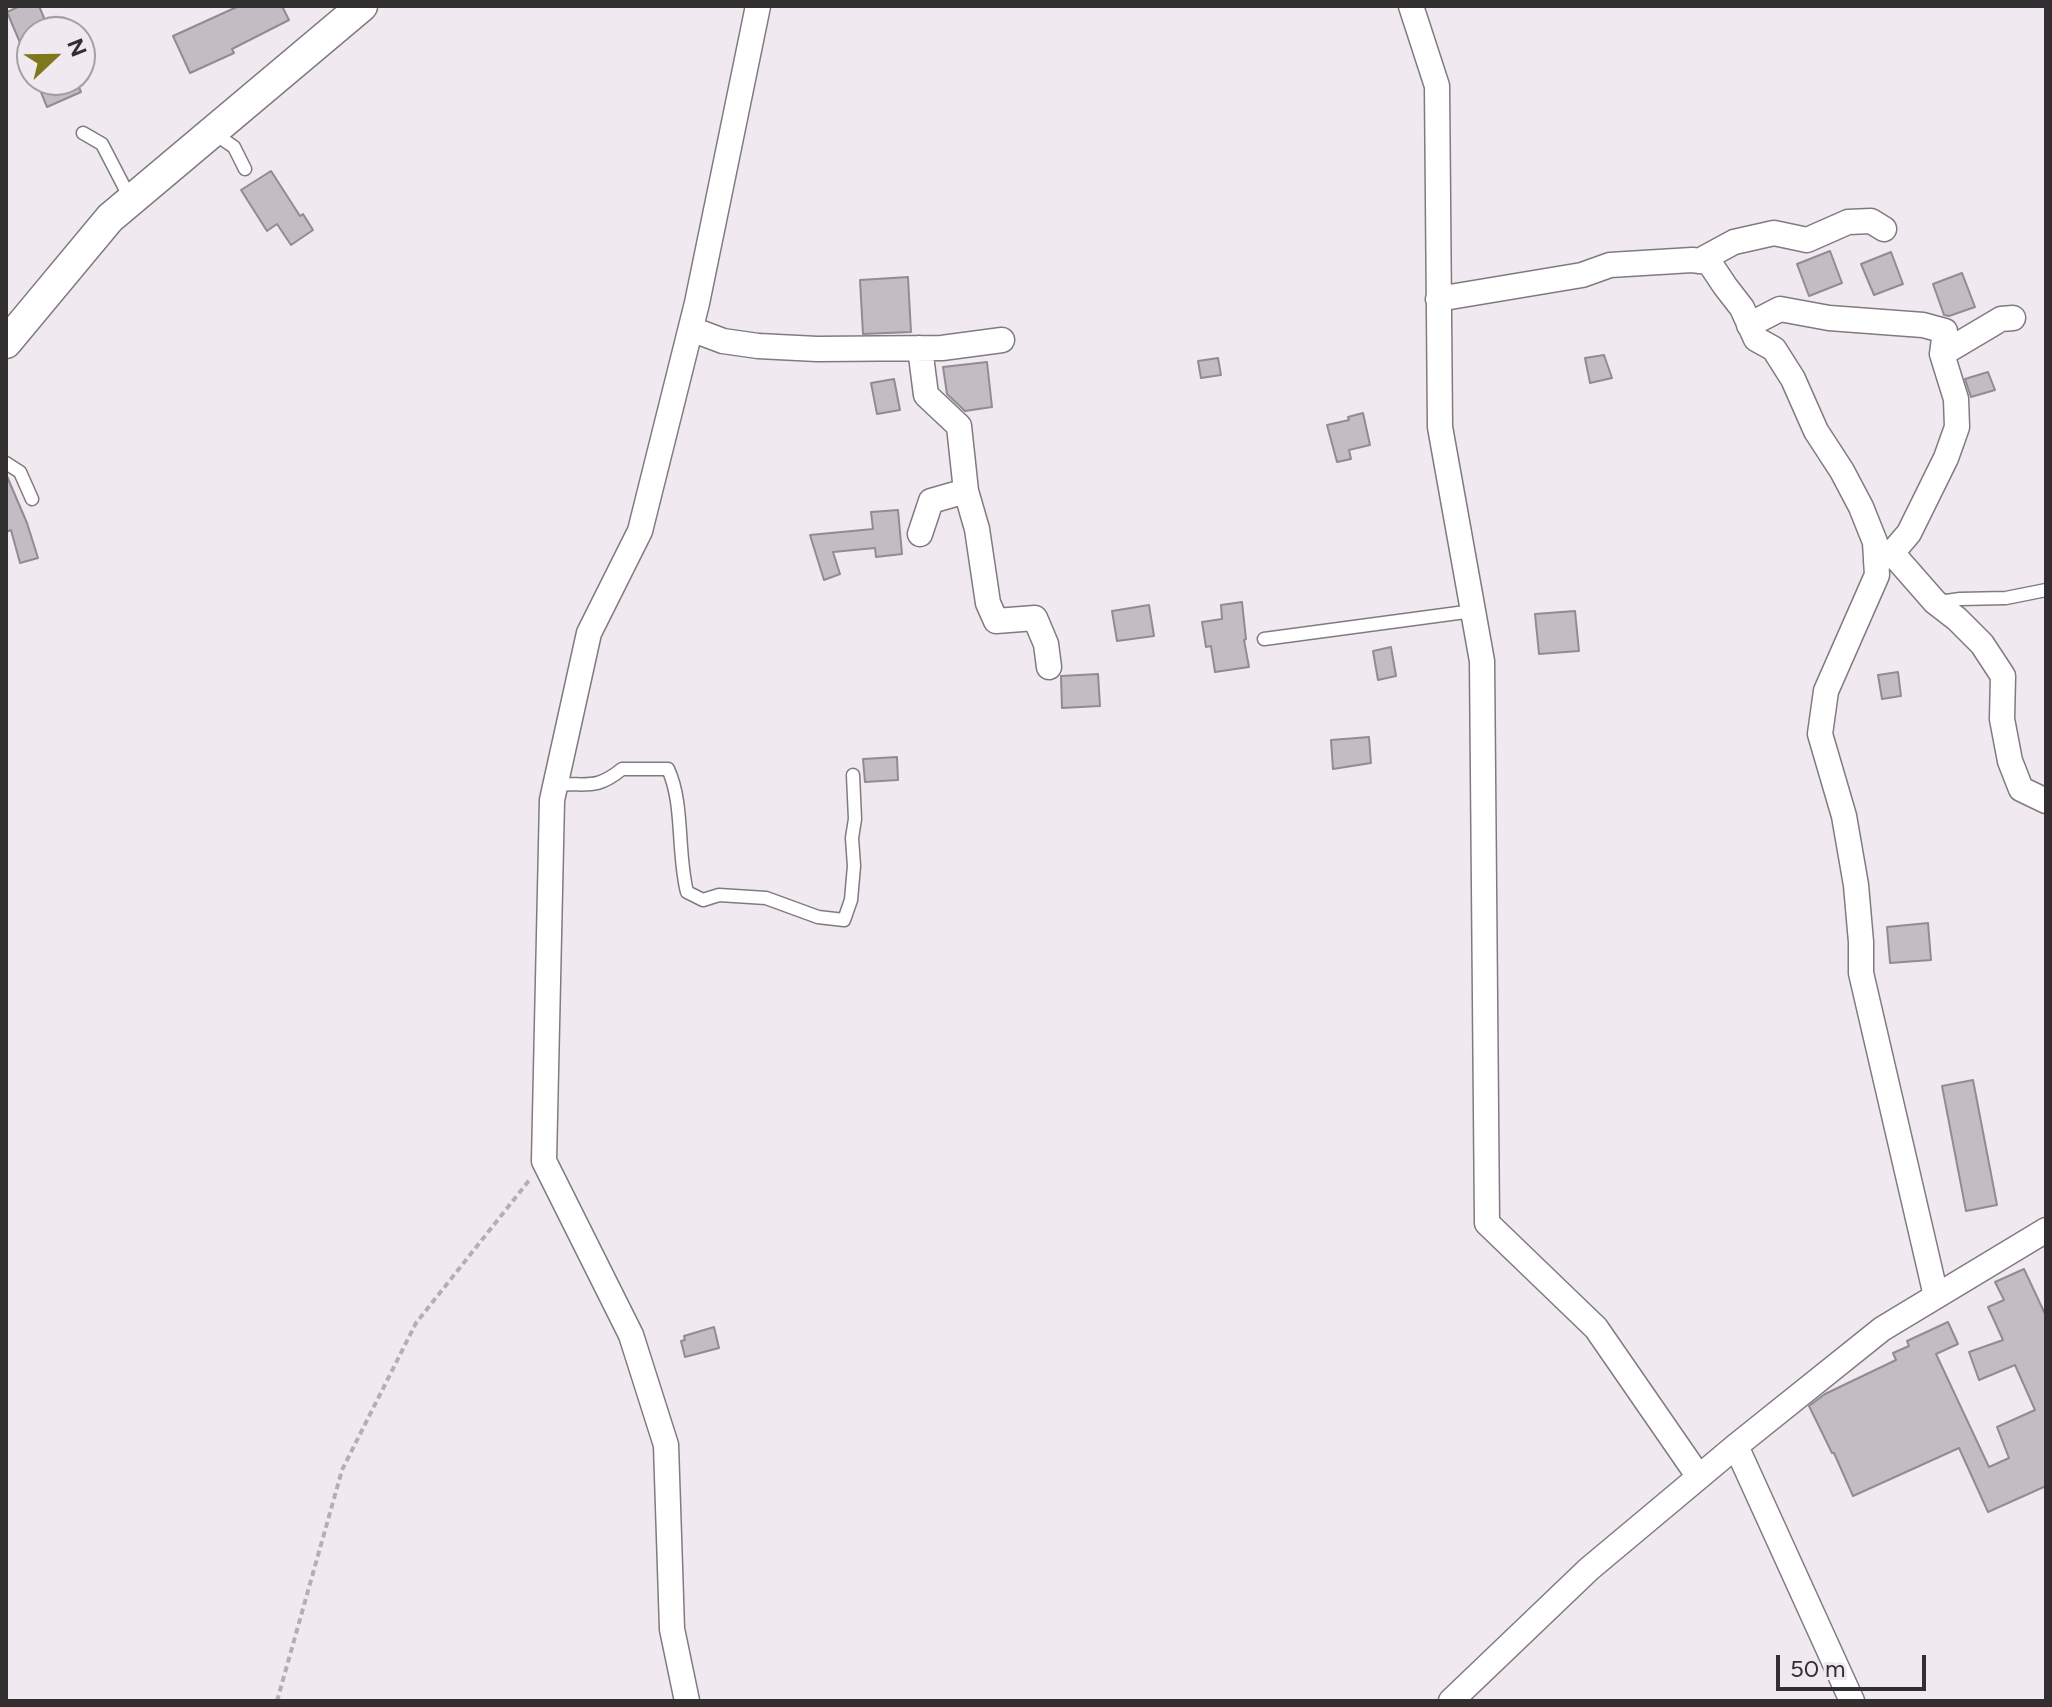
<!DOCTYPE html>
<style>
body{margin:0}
#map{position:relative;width:2052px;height:1707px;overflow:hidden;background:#f1e9f0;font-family:Figtree,sans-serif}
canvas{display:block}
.frame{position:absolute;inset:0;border:8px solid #322f31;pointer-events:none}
.north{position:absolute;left:16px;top:16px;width:80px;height:80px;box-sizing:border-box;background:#f1e9f0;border:2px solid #a59fa4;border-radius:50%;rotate:68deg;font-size:22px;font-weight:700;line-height:32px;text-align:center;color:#322f31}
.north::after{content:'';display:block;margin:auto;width:28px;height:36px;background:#7e781d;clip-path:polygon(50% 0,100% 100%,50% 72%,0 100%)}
.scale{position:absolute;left:1776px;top:1655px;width:150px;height:36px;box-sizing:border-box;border:4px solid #322f31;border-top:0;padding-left:10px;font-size:24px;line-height:28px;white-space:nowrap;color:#322f31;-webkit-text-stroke:6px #f1e9f0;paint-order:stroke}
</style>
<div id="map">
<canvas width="2052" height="1707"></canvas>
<div class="frame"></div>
<div class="north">N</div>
<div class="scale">50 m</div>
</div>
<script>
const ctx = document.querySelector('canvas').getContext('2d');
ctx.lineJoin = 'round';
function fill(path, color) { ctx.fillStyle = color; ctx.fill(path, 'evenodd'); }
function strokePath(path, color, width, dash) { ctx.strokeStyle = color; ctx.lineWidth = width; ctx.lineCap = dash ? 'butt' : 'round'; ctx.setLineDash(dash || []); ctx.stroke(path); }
const building = new Path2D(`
 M20 6H39L50 32H32V71L7 12Z
 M239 6H282L289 20 232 49 234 53 190 73 173 36Z
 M36 80H76L81 92 47 107Z
 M271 171 300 216 303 214 313 230 291 245 277 224 267 231 241 190Z
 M1830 251 1842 283 1809 296 1797 264Z
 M1891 252 1903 284 1874 295 1861 264Z
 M1962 273 1975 307 1949 316 1944 315 1933 284Z
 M908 277 911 332 863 334 860 280Z
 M1604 355 1612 378 1590 383 1585 358Z
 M1218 358 1221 375 1201 378 1198 361Z
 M987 362 992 407 965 411 947 394 943 367Z
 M1988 372 1995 390 1971 397 1965 379Z
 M894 379 900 410 877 414 871 383Z
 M1363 413 1370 445 1349 450 1351 459 1337 462 1327 425 1349 420 1348 417Z
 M6 474 27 523 38 558 20 563 11 530 6 532Z
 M898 510 902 554 876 557 875 548 833 552 840 574 824 580 810 535 873 529 871 512Z
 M1242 602 1246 639 1244 640 1249 667 1215 672 1211 646 1206 647 1202 622 1222 619 1221 605Z
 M1149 605 1154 636 1117 641 1112 611Z
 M1575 611 1579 651 1539 654 1535 614Z
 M1391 647 1396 676 1378 680 1373 651Z
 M1898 672 1901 696 1882 699 1878 675Z
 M1098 674 1100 706 1062 708 1061 676Z
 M1369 737 1371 763 1333 769 1331 740Z
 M897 757 898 780 865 782 863 759Z
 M1928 923 1931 960 1890 963 1887 927Z
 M1973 1080 1997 1205 1966 1211 1942 1086Z
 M2024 1269 2046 1316V1486L1988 1512 1959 1448 1853 1496 1834 1453H1832L1809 1406 1825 1394 1896 1360 1893 1353 1909 1346 1907 1341 1948 1322 1958 1344 1936 1354 1989 1467 2009 1458 1997 1427 2035 1410 2015 1365 1979 1380 1969 1352 2003 1340 1988 1307 2004 1300 1995 1282Z
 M714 1327 719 1348 685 1357 681 1341 685 1340 684 1336Z`);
fill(building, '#c3bcc2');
strokePath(building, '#928b91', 2);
const service = new Path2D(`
 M212 132 234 147 245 169
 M83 133 102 144 131 200
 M6 463 20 472 32 499
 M1939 602 1960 599 2006 598 2046 590
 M1264 639 1473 611
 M556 785C587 782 595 791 622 769H668C684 803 677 853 687 892L703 900 719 895 766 898 818 917 844 920 851 900 854 866 852 838 855 819 853 775`);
const minor = new Path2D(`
 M1411 6 1437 86 1440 427 1482 661 1487 1223 1596 1328 1699 1477
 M1699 261 1734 242 1774 233 1807 240 1848 222 1871 221 1884 229
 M1438 299 1582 275 1610 265 1692 260 1709 262 1725 286 1742 308 1756 339 1774 349 1793 379 1816 431 1842 471 1861 507 1875 542 1877 575 1826 691 1820 734 1844 816 1856 885 1861 942V973L1936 1296
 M1749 325 1780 309 1829 318 1923 325 1945 331 1942 354
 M691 329 723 341 758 346 817 349 942 348 1002 340
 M920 348 926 395 959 426 966 491 931 501 920 534
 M966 491 977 529 988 603 996 621 1035 618 1046 644 1049 667
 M1892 553 1935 602 1957 619 1982 644 2003 676 2002 719 2010 761 2021 789 2046 801
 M1876 562 1892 553 1909 533 1946 458 1957 427 1956 399 1942 354 2001 319 2013 318
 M1736 1446 1852 1701
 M687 1701 672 1629 666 1445 631 1335 544 1161 552 800 589 633 640 531 697 303 758 6
 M1451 1701 1589 1569 1736 1446 1882 1329 2046 1230`);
const tertiary = new Path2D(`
 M6 343 110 218 362 6`);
strokePath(service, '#817a80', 15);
strokePath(minor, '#817a80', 27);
strokePath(tertiary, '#817a80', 33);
strokePath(new Path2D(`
 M277 1701 342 1470 416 1323 531 1178`), '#b5afb4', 4, [6, 4]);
strokePath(service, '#fff', 12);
strokePath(minor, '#fff', 24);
strokePath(tertiary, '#fff', 30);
</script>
